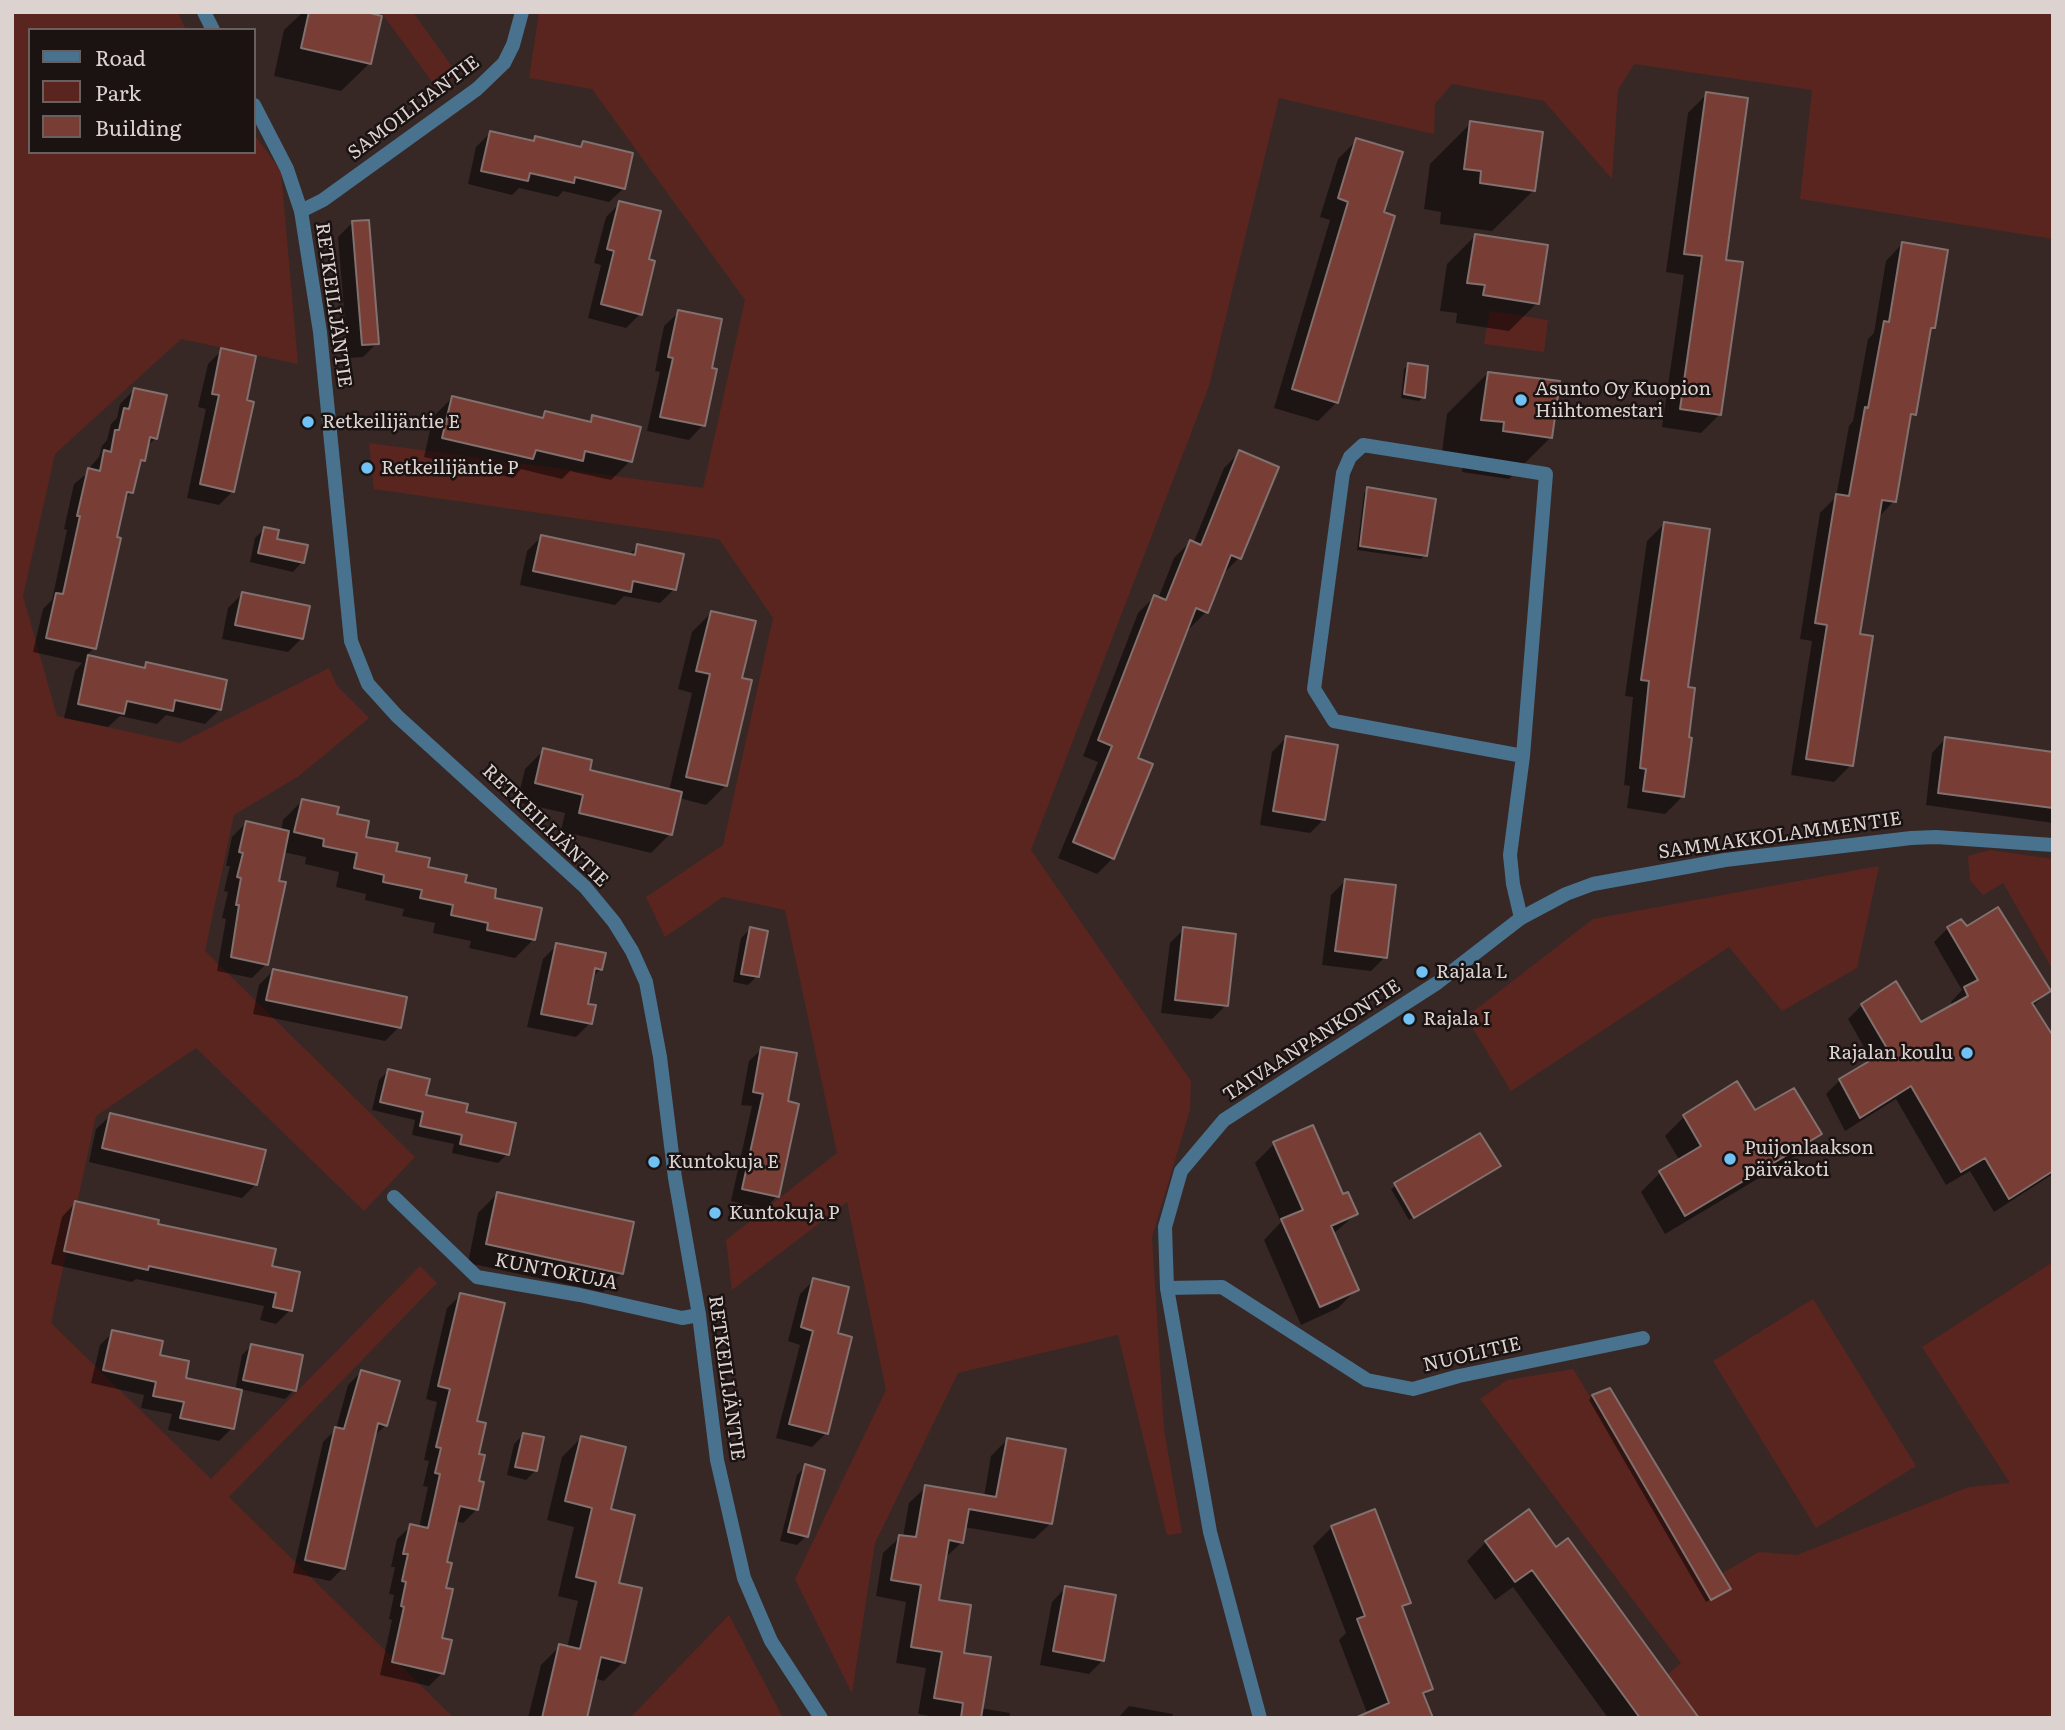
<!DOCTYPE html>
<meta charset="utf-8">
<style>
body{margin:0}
#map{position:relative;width:2065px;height:1730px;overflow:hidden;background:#372826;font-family:Literata,serif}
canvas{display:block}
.frame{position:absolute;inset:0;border:14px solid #dcd2d0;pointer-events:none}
.legend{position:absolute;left:28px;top:28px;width:228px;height:126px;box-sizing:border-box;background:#1a1312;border:2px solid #685f5e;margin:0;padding:9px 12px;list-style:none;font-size:21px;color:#dcd2d0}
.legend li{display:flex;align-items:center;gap:14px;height:35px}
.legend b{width:35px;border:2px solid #685f5e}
</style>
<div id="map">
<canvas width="2065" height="1730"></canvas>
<div class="frame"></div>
<ul class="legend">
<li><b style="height:9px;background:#48728d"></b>Road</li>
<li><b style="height:19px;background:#5a251f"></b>Park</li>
<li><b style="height:19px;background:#783e36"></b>Building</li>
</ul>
</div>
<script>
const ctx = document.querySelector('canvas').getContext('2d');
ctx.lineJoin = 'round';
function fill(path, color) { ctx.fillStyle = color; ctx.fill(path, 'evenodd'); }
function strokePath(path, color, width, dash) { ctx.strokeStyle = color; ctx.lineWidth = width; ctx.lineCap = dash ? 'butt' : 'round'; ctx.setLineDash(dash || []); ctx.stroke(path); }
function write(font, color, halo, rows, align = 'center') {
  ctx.font = font + ' Literata,serif'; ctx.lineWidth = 5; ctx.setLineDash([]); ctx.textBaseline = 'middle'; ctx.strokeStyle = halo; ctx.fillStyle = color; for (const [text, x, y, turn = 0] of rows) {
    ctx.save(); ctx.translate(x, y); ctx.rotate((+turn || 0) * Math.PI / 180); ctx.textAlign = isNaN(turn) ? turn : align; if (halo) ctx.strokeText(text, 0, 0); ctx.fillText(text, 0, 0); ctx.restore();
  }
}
fill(new Path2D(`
 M12 12H178L186 30H30V152H254V134L281 171 298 364 181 339 55 454 23 596 57 716 180 743 329 668 337 686 369 718 299 776 234 815 205 951 415 1157 364 1211 196 1048 96 1116 51 1323 211 1479 420 1266 437 1283 229 1497 454 1718H12Z
 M381 12H413L458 75 438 90Z
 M539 12H2053V239L1800 199 1812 90 1634 64 1618 90 1612 179 1544 101 1452 84 1435 104 1434 134 1279 98 1209 386 1031 850 1191 1081 1190 1110 1152 1237 1164 1429 1182 1533 1167 1535 1118 1335 958 1373 875 1543 852 1693 795 1579 886 1390 847 1202 732 1290 726 1240 837 1153 785 910 723 897 665 937 646 897 723 845 773 618 719 539 374 489 369 443 703 488 745 300 592 89 529 78Z
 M1490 311 1548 320 1544 352 1484 344Z
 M1990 850 2053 859V970L2003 883 1983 895 1970 880 1968 856Z
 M1879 866 1857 968 1782 1011 1729 947 1511 1091 1466 1017 1593 919Z
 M2053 1262V1718H1690L1661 1680 1681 1663 1480 1399 1507 1380 1573 1369 1705 1583 1759 1552 1797 1555 1969 1487 2010 1483 1922 1347Z
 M1813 1299 1916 1466 1816 1528 1713 1361Z
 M729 1615 783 1718H630Z`), '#5a251f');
fill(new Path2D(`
 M303 12H358L370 63 341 91 274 76 284 30Z
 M1707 94 1724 261 1720 414 1701 433 1662 427 1684 275 1666 272 1688 113Z
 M1471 123 1534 190 1492 231 1440 224 1441 212 1424 209 1430 164Z
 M490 133 531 143 536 138 578 148 583 143 624 188 609 202 563 191 558 197 519 188 512 195 468 184 476 147Z
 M1357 140 1382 214 1337 402 1318 421 1274 408 1330 220 1320 217 1338 159Z
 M620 203 647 260 640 314 626 328 588 318 601 265 594 263 606 217Z
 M352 223 377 343 363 357 348 358 338 237Z
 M1475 236 1537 303 1509 331 1456 323 1457 313 1440 311 1447 264Z
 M1902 244 1933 327 1929 332 1914 414 1909 419 1894 501 1878 518 1858 635 1851 765 1834 782 1791 775 1812 641 1800 639 1820 513 1836 497 1849 426 1853 421 1868 339 1874 333 1886 261Z
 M679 312 710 369 703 425 689 440 647 431 660 372 655 371 664 326Z
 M222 350 245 401 233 491 219 505 187 498 206 409 198 407 208 364Z
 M1408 365 1423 397 1419 401 1401 398 1404 369Z
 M1488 373 1550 438 1509 479 1462 472 1463 463 1441 460 1447 414Z
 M134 390 156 438 145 448 143 460 138 465 132 492 123 501 94 648 86 656 142 669 147 664 225 681 219 710 205 724 166 715 157 724 120 716 108 727 64 718 75 671 82 663 33 652 43 609 52 600 67 530 64 529 74 484 90 471 91 466 99 457 102 446 107 440 111 424 117 418 120 404Z
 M452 398 539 419 545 413 587 423 593 417 630 461 611 480 570 471 562 479 521 469 513 478 424 457 433 417Z
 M1240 452 1239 558 1223 574 1206 612 1190 628 1187 626 1136 759 1113 858 1097 874 1058 858 1098 762 1083 756 1138 613 1154 597 1158 599 1174 558 1190 542 1193 544 1224 468Z
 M1368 489 1425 555 1421 559 1357 550 1364 493Z
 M1664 524 1686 689 1682 797 1665 814 1627 808 1630 786 1624 785 1633 697 1625 696 1647 541Z
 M264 529 302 562 293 572 250 562 255 538Z
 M541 537 629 555 638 546 674 589 660 603 624 596 615 605 520 585 527 551Z
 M242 594 302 638 288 652 222 639 228 608Z
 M711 613 740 679 725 786 706 805 679 798 670 834 651 853 561 831 565 813 517 802 525 769 544 750 588 771 669 791 692 693 678 689 692 632Z
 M1286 738 1324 819 1310 833 1260 825 1272 752Z
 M1945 739 2053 753V823L1926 805 1932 753Z
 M302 801 335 816 364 838 492 899 534 939 515 958 469 948 471 941 433 933 435 923 402 916 404 909 365 900 366 894 336 887 339 872 305 864 306 857 283 852 266 964 252 978 217 971 226 919 222 918 228 892 224 891 230 866H226L232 837 246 823 281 831 283 820Z
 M1345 881 1385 957 1371 971 1322 965 1331 895Z
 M1948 928H1966L2049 991 2032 1007 2053 1040V1174L1994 1212 1970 1171 1946 1185 1896 1099 1845 1131 1826 1094 1840 1080 1872 1061 1848 1019 1862 1005 1921 1025 1952 1006 1951 1002 1962 990 1934 942Z
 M750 929 757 976 748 985 733 982 741 938Z
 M1184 929 1226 1005 1212 1019 1161 1013 1170 943Z
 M557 945 601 969 591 978 586 1005 590 1023 576 1037 527 1027 543 959Z
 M273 971 399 1027 385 1041 253 1014 259 985Z
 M762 1049 786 1102 777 1196 764 1209 731 1201 752 1106 741 1105 749 1061Z
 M388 1071 424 1096 464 1113 507 1154 498 1163 452 1153 454 1144 412 1135 415 1120 372 1110 379 1080Z
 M1755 1112 1820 1134 1801 1153 1665 1234 1641 1192 1660 1173 1680 1161 1665 1136 1684 1117Z
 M111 1115 256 1184 242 1198 89 1162 96 1129Z
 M1480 1135 1498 1166 1409 1220 1391 1189Z
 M1274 1144 1342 1196 1356 1214 1333 1234 1357 1289 1338 1308 1301 1325 1264 1240 1281 1222 1255 1163Z
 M497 1194 622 1273 603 1292 468 1263 478 1213Z
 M75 1203 156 1226 270 1267 290 1310 276 1324 260 1320 264 1306 136 1279 132 1282 51 1264 62 1217Z
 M814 1280 835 1334 826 1433 812 1447 776 1438 800 1345 788 1341 800 1294Z
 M461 1295 475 1422 477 1482 482 1483 476 1510 463 1523 455 1521 445 1564 440 1639 442 1673 429 1686 380 1675 392 1620 389 1619 394 1595 389 1594 395 1567H391L397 1539 411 1526 419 1528 428 1487 423 1486 429 1461 424 1460 437 1402 426 1399 447 1308Z
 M113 1332 158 1356 184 1380 235 1391 242 1355 251 1346 294 1390 285 1399 240 1389 232 1428 219 1441 168 1430 172 1414 141 1408 144 1395 91 1383 100 1345Z
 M361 1372 386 1425 373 1437 343 1568 330 1581 293 1573 323 1442 336 1429 348 1385Z
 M1609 1390 1729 1589 1706 1602 1589 1400 1592 1396Z
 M523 1435 535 1471 526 1480 507 1475 514 1444Z
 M581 1438 609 1511 623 1662 604 1681 594 1678 585 1718H528L541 1665 560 1646 567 1648 578 1601 558 1596 574 1527 547 1520 562 1457Z
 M1007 1440 1051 1523 1034 1539 964 1527 962 1542 944 1559 937 1601 962 1654 980 1708 1010 1713 1009 1718H940L918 1714 926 1668 896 1663 906 1602 876 1596 883 1553 900 1537H903L909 1503 926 1487 984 1497 991 1456Z
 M806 1466V1536L797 1545 780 1541 797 1475Z
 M1332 1527 1409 1602 1401 1610 1431 1689 1423 1697 1369 1718 1339 1640 1346 1633 1313 1546Z
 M1486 1542 1556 1549 1696 1718H1608L1513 1587 1495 1600 1467 1561Z
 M1066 1587 1103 1660 1089 1674 1040 1665 1052 1602Z
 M1129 1706 1173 1714 1172 1718H1118Z`), '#0007');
const building = new Path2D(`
 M309 12H366L382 16 371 64 301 48Z
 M1706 92 1748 98 1726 260 1743 262 1721 415 1680 409 1702 256 1684 254Z
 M1470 121 1543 132 1535 191 1480 183 1481 171 1464 169Z
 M490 131 534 141 535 136 581 147 583 141 633 153 625 189 575 177 574 183 530 173 528 181 481 171Z
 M1356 138 1403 152 1384 212 1395 216 1338 403 1292 389 1348 202 1338 198Z
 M619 201 661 211 649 259 655 261 642 315 601 304 614 251 607 249Z
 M369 220 379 344 362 345 352 221Z
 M1475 234 1548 245 1539 304 1483 295 1485 285 1467 283Z
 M1902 242 1948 250 1935 328H1931L1916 415 1911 414 1896 502 1882 500 1860 634 1873 636 1853 766 1806 759 1827 625 1815 623 1836 494 1849 496 1865 407 1868 408 1884 321 1889 322Z
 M678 310 722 319 712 368 717 369 705 426 660 417 673 358 668 357Z
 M221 348 256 356 247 400 254 402 234 492 200 484 219 395 212 394Z
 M1408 363 1428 366 1425 398 1404 394Z
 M1488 372 1560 381 1552 438 1503 431 1504 422 1481 420Z
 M134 388 167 395 157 439 150 437 145 461 141 460 133 493 127 492 117 537 121 538 96 649 46 638 56 593 63 594 80 516H77L88 468 100 471 104 450 111 452 115 430H119L124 408 129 409Z
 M452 396 543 418 545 411 591 422 592 415 641 427 632 462 585 451 583 461 536 450 533 459 442 438Z
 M1239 450 1279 467 1241 559 1231 555 1208 613 1196 608 1138 758 1153 764 1114 859 1073 842 1112 746 1098 740 1154 595 1166 600 1190 540 1201 545Z
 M1367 487 1436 499 1427 556 1360 546Z
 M1664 522 1710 529 1688 687 1695 688 1689 737 1692 738 1684 797 1643 791 1646 769 1640 768 1649 681 1641 680Z
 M264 527 279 530 277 539 308 545 304 563 258 553Z
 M541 535 635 555 637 544 684 554 676 590 633 581 631 592 533 571Z
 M242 592 310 606 303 639 235 625Z
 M711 611 756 621 742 678 752 680 727 786 686 777 710 674 696 671Z
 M88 655 145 668 146 662 227 680 221 710 175 700 173 711 127 701 124 714 78 704Z
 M1286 736 1338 745 1325 820 1273 811Z
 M1945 737 2053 752V808L1938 793Z
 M543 748 592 760 590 770 682 792 672 835 579 813 583 795 535 783Z
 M302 799 339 807 337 814 369 821 366 837 398 843 396 851 430 858 428 867 467 875 465 882 496 889 495 898 542 908 535 940 487 930 488 923 451 915 453 905 420 898 422 890 383 882 384 875 354 868 357 853 323 846 324 839 294 832Z
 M246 821 289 831 279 881 286 882 268 965 231 957 239 905H236L241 878 237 877 243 853 239 852Z
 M1345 879 1396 885 1387 958 1335 951Z
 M1998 907 2051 991 2032 1003 2053 1036V1171L2009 1199 1985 1158 1961 1172 1911 1086 1860 1118 1839 1079 1888 1050 1861 1004 1896 981 1921 1022 1968 996 1964 987 1978 980 1947 927 1961 919 1967 926Z
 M750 927 768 931 759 977 741 974Z
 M1183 927 1236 934 1228 1006 1175 1000Z
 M556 943 606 953 602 970 595 968 588 1004 596 1005 592 1024 541 1014Z
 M273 969 407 997 401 1028 266 1000Z
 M761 1047 797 1053 788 1101 799 1104 779 1197 742 1189 763 1094 753 1092Z
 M388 1069 430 1079 426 1095 468 1104 466 1112 516 1123 509 1155 460 1144 462 1135 420 1126 423 1112 380 1102Z
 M1737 1081 1755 1110 1794 1088 1822 1134 1685 1216 1659 1171 1701 1146 1683 1115Z
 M110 1113 266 1150 257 1185 102 1148Z
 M1313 1125 1343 1194 1348 1192 1358 1214 1331 1226 1359 1290 1320 1307 1281 1219 1303 1210 1273 1142Z
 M1480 1133 1501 1166 1414 1218 1394 1183Z
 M497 1192 634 1222 623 1274 486 1244Z
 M75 1201 159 1220 158 1224 276 1249 272 1266 300 1272 292 1311 273 1307 276 1293 149 1266 148 1270 64 1251Z
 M813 1278 849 1287 838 1333 852 1337 828 1434 789 1424 813 1331 801 1327Z
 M460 1293 505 1303 477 1421 486 1423 479 1454 485 1455 479 1481 484 1482 478 1510 460 1506 447 1562 452 1563 446 1588 453 1589 442 1638 452 1640 444 1674 392 1662 404 1607 401 1606 406 1582 402 1581 408 1554H403L410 1524 428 1528 440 1474 435 1473 441 1448 436 1447 450 1389 438 1386Z
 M112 1330 163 1341 160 1355 189 1361 186 1378 242 1390 234 1429 180 1418 184 1402 153 1396 156 1382 103 1370Z
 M251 1344 303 1355 296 1391 243 1380Z
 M361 1370 400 1381 387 1426 378 1423 345 1569 305 1560 335 1427 344 1429Z
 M1610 1388 1731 1589 1711 1600 1592 1395Z
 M523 1433 544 1437 537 1471 515 1467Z
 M581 1436 626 1447 611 1509 635 1515 619 1583 642 1588 625 1663 601 1657 587 1718H542L559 1644 580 1649 596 1582 576 1577 592 1508 565 1501Z
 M1007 1438 1066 1449 1052 1524 969 1509 963 1543 949 1540 939 1600 971 1605 964 1653 991 1657 981 1718H961L963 1703 934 1698 942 1652 911 1647 921 1585 891 1580 899 1535 916 1537 925 1485 996 1497Z
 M805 1464 825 1470 808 1537 788 1532Z
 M1375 1509 1411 1603 1402 1606 1433 1689 1423 1693 1433 1718H1355L1389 1703 1357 1619 1365 1616 1331 1526Z
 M1529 1509 1556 1547 1568 1538 1699 1718H1640L1532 1570 1515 1582 1485 1541Z
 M1065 1586 1116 1595 1104 1661 1053 1651Z`);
fill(building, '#783e36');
strokePath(building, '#81706d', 2);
strokePath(new Path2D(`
 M301 211 323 200 477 89 504 63 513 45 522 12
 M1521 918 1513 884 1510 855 1523 756 1546 474 1363 445 1350 457 1343 473 1314 689 1334 721 1523 756
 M394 1197 477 1277 580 1295 682 1318 699 1315
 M1167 1288 1222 1287 1367 1380 1413 1389 1459 1376 1643 1338`), '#48728d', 14);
strokePath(new Path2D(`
 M204 12 213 30
 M254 105 287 169 301 211 320 332 351 641 368 684 397 716 585 887 614 922 632 951 646 982 660 1057 675 1178 699 1315 717 1460 744 1578 771 1641 821 1718
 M1260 1718 1210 1532 1167 1288 1165 1227 1181 1171 1224 1120 1437 983 1521 918 1566 894 1593 884 1725 860 1911 838 1936 837 2053 845`), '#48728d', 14);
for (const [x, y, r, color] of [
 [1521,400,7,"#71c1f5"],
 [308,422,7,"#71c1f5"],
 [367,468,7,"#71c1f5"],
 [1422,972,7,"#71c1f5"],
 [1409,1019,7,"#71c1f5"],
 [1967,1053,7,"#71c1f5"],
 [1730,1159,7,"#71c1f5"],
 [654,1162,7,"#71c1f5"],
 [715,1213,7,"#71c1f5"]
]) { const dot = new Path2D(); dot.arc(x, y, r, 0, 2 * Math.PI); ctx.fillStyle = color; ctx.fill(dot); strokePath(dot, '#1a1312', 2.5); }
write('19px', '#dcd2d0', '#1a1312', [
 ["SAMOILIJANTIE",414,108,-37],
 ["RETKEILIJÄNTIE",333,305,82],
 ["RETKEILIJÄNTIE",545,826,44],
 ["SAMMAKKOLAMMENTIE",1780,836,-8],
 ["TAIVAANPANKONTIE",1312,1041,-33],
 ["KUNTOKUJA",556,1272,11],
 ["NUOLITIE",1472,1355,-13],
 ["RETKEILIJÄNTIE",726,1378,82]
]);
write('19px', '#dcd2d0', '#1a1312', [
 ["Asunto Oy Kuopion",1535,389],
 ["Hiihtomestari",1535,411],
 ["Retkeilijäntie E",322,422],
 ["Retkeilijäntie P",381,468],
 ["Rajala L",1436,972],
 ["Rajala I",1423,1019],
 ["Rajalan koulu",1953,1053,"right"],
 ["Puijonlaakson",1744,1148],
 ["päiväkoti",1744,1170],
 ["Kuntokuja E",668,1162],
 ["Kuntokuja P",729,1213]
], 'left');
</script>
